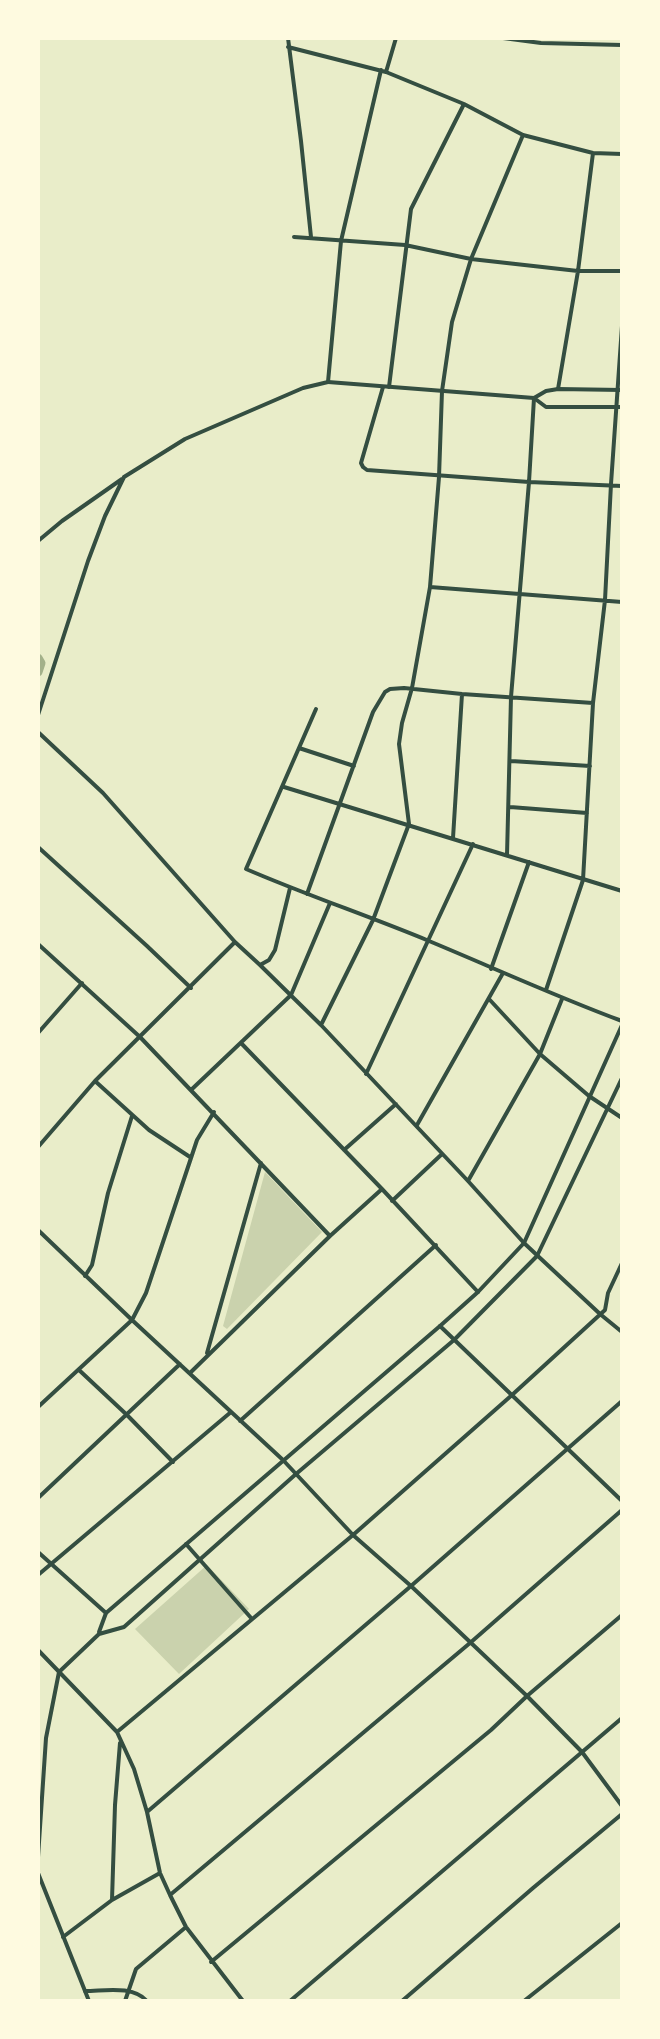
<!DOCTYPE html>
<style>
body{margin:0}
#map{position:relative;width:660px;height:2039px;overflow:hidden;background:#e9edc9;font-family:Montserrat,sans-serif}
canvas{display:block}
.frame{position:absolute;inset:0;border:40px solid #fefae0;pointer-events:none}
</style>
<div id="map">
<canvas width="660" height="2039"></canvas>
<div class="frame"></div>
</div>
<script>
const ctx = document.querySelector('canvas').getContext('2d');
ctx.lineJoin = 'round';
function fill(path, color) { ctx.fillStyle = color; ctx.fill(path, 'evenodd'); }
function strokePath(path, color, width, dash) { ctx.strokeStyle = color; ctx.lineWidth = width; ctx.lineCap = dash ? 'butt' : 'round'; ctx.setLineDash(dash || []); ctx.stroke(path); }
fill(new Path2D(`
 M265 1172 322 1232 227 1329 223 1326Z
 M207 1565 249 1609 179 1674 135 1629Z`), '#cad2ad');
strokePath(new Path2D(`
 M38 658 41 663 38 672`), '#a3b18a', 9);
strokePath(new Path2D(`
 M288 38 301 141 311 237
 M503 38 541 43 622 45
 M288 47 386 72 464 104 523 135 593 153 622 154
 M386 72 396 38
 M294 237 405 245 471 259 578 271H622
 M383 387 361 463 363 467 367 470 529 482 622 486
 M389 387 411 209 464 104
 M558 389 578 271 593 153
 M38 541 62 521 122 479
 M430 587 622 602
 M316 709 246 869C306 895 369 916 429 941 494 968 557 997 622 1021
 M38 715 88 561 105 516 124 477 185 439 303 388 328 382 341 241 381 70
 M38 732 103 793 235 942 260 965 321 1025 468 1181 524 1243 600 1314 622 1332
 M299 748 354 766
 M511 761 590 766
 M284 787 622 891
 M510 807 587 813
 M453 838 462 694
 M38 847 147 946 191 988
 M507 855 511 697 529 482 534 398
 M307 894 373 712 385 692 390 689 404 688 462 694 593 703
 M38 944 140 1037 330 1236
 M260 965 269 960 275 950 290 888
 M491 969 529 862
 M546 990 583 880 593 703 605 600 611 484 622 326
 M489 999 540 1054 589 1096 622 1118
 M321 1025 373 920 409 824 399 744 402 723 412 688 430 587 439 477 442 391 452 322 471 259 523 135
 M38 1033 82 983
 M241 1043 382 1189 478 1292
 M366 1074 473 844
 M95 1081 149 1130 190 1157
 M191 1090 291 995 330 903
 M417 1125 503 973
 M38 1147 95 1081 235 942
 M344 1150 396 1104
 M468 1181 540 1054 562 999
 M392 1201 442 1154
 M38 1230 132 1320 283 1460 353 1535 411 1586 527 1696 582 1752 622 1806
 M85 1276 92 1265 108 1193 132 1116
 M440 1326 622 1501
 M207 1353 261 1163
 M79 1370 127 1415 173 1462
 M190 1373 330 1236 382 1189
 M38 1407 132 1320 146 1293 197 1140 214 1112
 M240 1421 436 1245
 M38 1498 180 1364
 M186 1544 252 1619
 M38 1552 106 1613
 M38 1575 231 1412
 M38 1650 117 1732 134 1769 147 1812 160 1873 170 1895 186 1927 243 2001
 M117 1732 353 1535 512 1395 605 1310 608 1293 622 1263
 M147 1812 411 1586 622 1401
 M170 1895 470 1643 622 1510
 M112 1900 115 1805 120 1743
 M63 1937 112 1900 160 1873
 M211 1962 491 1730 527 1696 622 1615
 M85 1991C105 1991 132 1985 147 2001
 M125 2001 136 1969 186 1927
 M290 2001 622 1718
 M402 2001 533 1888 622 1814
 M524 2001 622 1923`), '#344e41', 4);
strokePath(new Path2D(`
 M328 382 534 398 546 407H622
 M534 398 546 391 558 389 622 390
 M99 1632 106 1613 440 1326 478 1292 524 1243 622 1025
 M38 1857 46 1738 59 1672 99 1634 124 1627 296 1474 454 1340 537 1256 622 1078
 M38 1873 89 2001`), '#344e41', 4);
</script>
